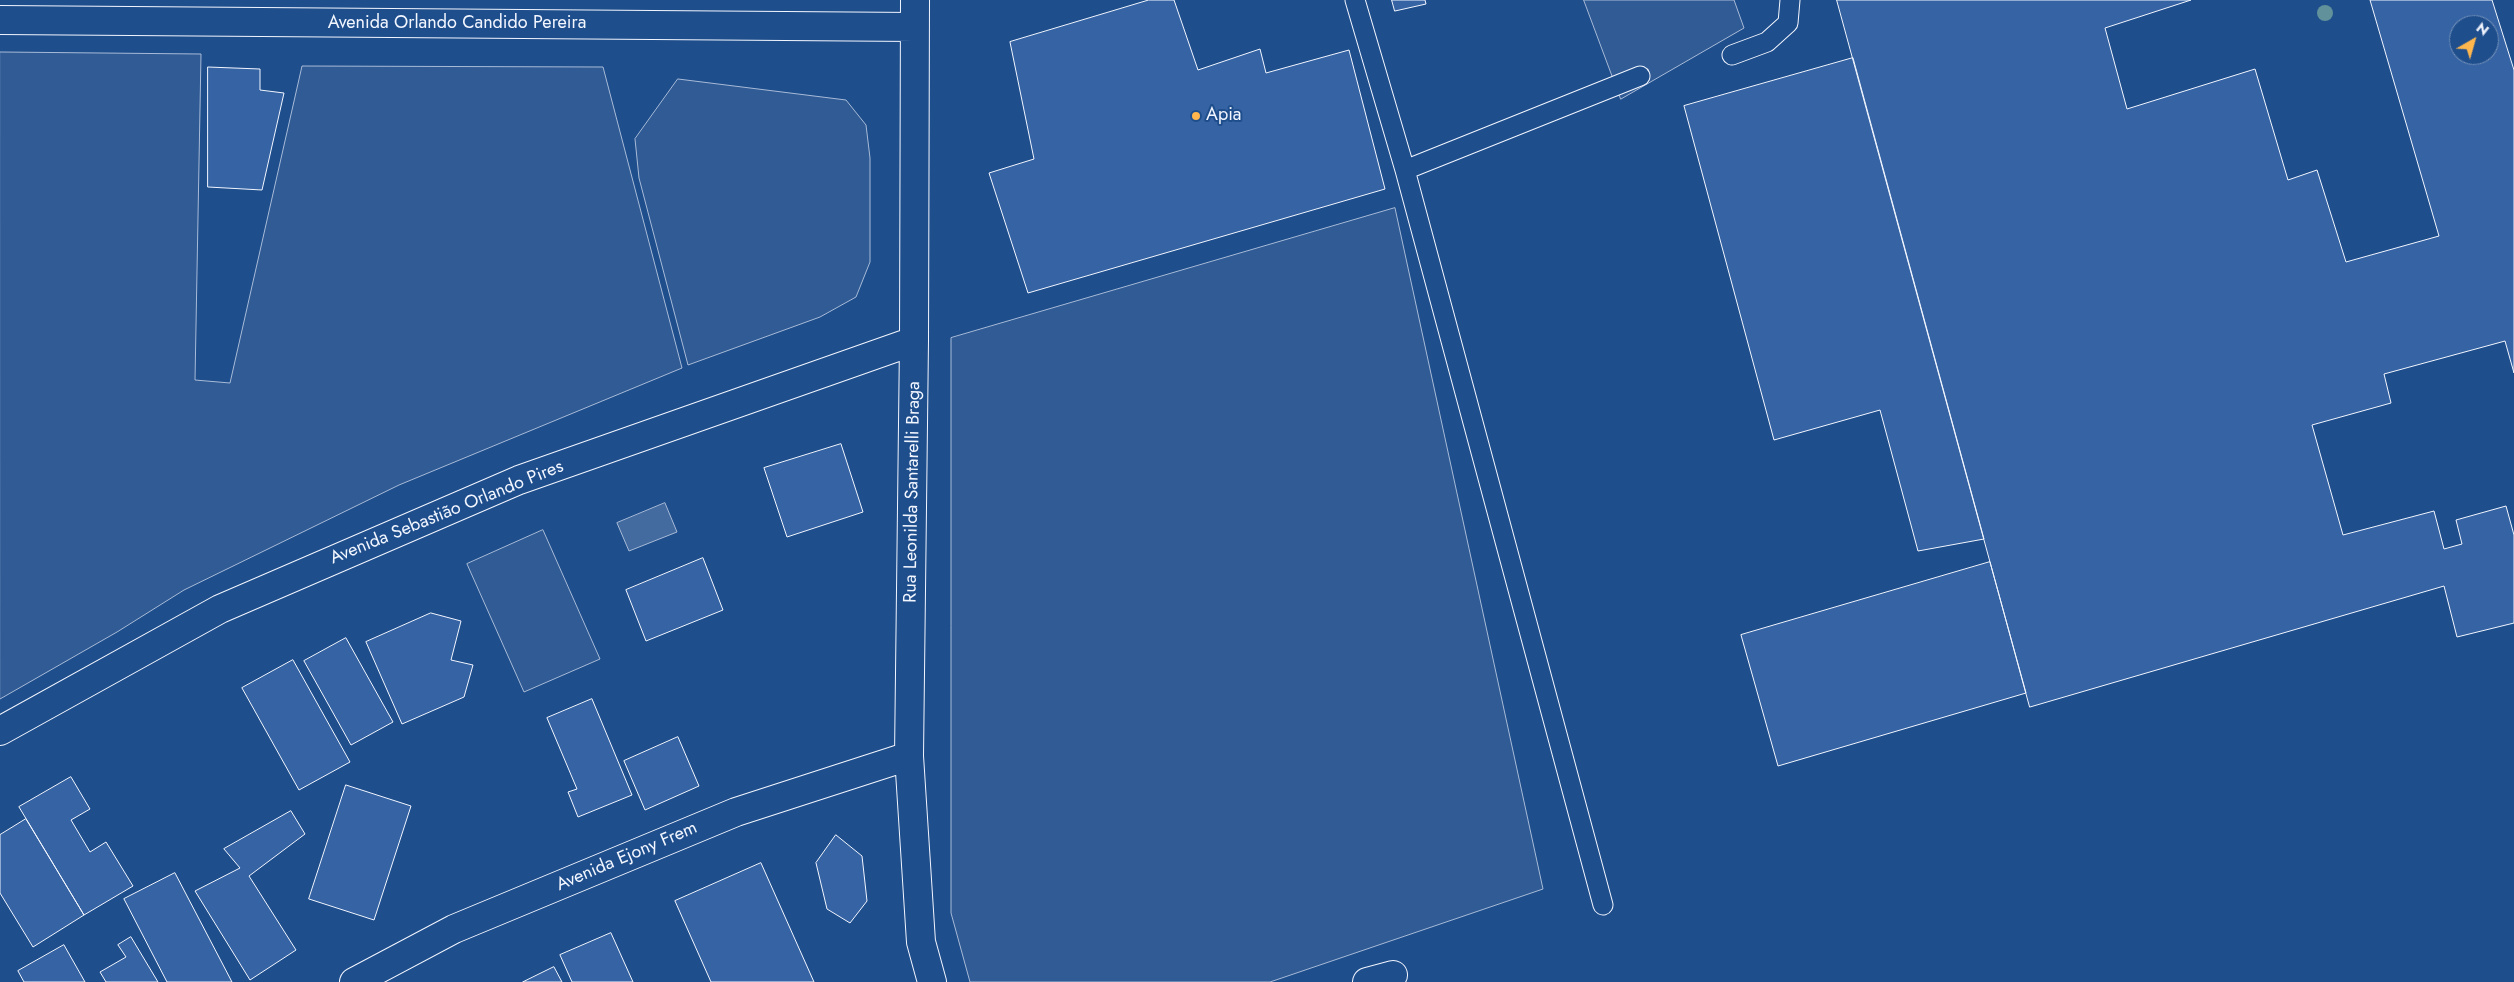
<!DOCTYPE html>
<meta charset="utf-8">
<style>
body{margin:0}
#map{position:relative;width:2514px;height:982px;overflow:hidden;background:#1f4e8c;font-family:Jost,sans-serif}
canvas{display:block}
.north{position:absolute;left:2449px;top:15px;width:50px;height:50px;box-sizing:border-box;background:#1f4e8c;border:1px solid #7391ba;border-radius:50%;rotate:38deg;font-size:14px;font-weight:700;line-height:20px;text-align:center;color:#f2f6ff}
.north::after{content:'';display:block;margin:auto;width:18px;height:22px;background:#ffb74d;clip-path:polygon(50% 0,100% 100%,50% 72%,0 100%)}
</style>
<div id="map">
<canvas width="2514" height="982"></canvas>
<div class="north">N</div>
</div>
<script>
const ctx = document.querySelector('canvas').getContext('2d');
ctx.lineJoin = 'round';
function fill(path, color) { ctx.fillStyle = color; ctx.fill(path, 'evenodd'); }
function strokePath(path, color, width, dash) { ctx.strokeStyle = color; ctx.lineWidth = width; ctx.lineCap = dash ? 'butt' : 'round'; ctx.setLineDash(dash || []); ctx.stroke(path); }
function write(font, color, halo, rows, align = 'center') {
  ctx.font = font + ' Jost,sans-serif'; ctx.lineWidth = 4; ctx.setLineDash([]); ctx.textBaseline = 'middle'; ctx.strokeStyle = halo; ctx.fillStyle = color; for (const [text, x, y, turn = 0] of rows) {
    ctx.save(); ctx.translate(x, y); ctx.rotate((+turn || 0) * Math.PI / 180); ctx.textAlign = isNaN(turn) ? turn : align; if (halo) ctx.strokeText(text, 0, 0); ctx.fillText(text, 0, 0); ctx.restore();
  }
}
const built = new Path2D(`
 M1584 0H1734L1744 28 1621 99Z
 M0 52 201 54 195 380 230 383 302 66 603 67 682 368 399 485 184 590 117 632 0 699Z
 M678 79 846 100 866 125 870 158V262L856 297 820 317 688 365 639 178 635 139Z
 M1395 208 1543 889 1270 982H970L951 913V338Z
 M543 530 600 659 524 692 467 564Z`);
fill(built, '#305b95');
strokePath(built, '#a8bbd7', 1);
const water = new Path2D(`
 M665 503 677 532 629 551 617 523Z`);
fill(water, '#446ba0');
strokePath(water, '#a8bbd7', 1);
const building = new Path2D(`
 M1149 0H1174L1198 70 1260 49 1266 73 1349 50 1385 189 1028 293 989 173 1034 159 1010 42Z
 M1392 0H1425L1426 4 1395 11Z
 M1837 0H2191L2105 28 2127 109 2255 69 2288 180 2317 170 2346 262 2439 236 2370 0H2492L2514 70V373L2505 341 2384 374 2391 403 2312 425 2343 535 2434 511 2444 549 2462 544 2456 520 2506 506 2514 535V623L2457 637 2444 586 2030 707ZM2459 25H2489V55H2459Z
 M1853 58 1984 539 1918 551 1880 410 1774 440 1684 106Z
 M208 67 260 69V90L284 93 262 190 208 187Z
 M841 444 863 512 787 537 764 468Z
 M703 558 723 610 646 641 626 590Z
 M1990 562 2026 693 1778 766 1741 635Z
 M431 613 461 621 451 660 473 665 464 697 402 724 366 642Z
 M346 638 393 722 351 745 304 661Z
 M293 660 350 762 299 790 242 688Z
 M592 699 632 795 578 817 568 792 577 789 547 718Z
 M678 737 699 786 645 810 624 761Z
 M71 777 90 809 71 820 90 852 106 842 133 886 84 915 19 807Z
 M346 785 411 806 374 920 309 899Z
 M291 811 305 834 249 876 296 950 250 980 195 891 240 868 224 849Z
 M26 819 84 915 33 947 0 893V835Z
 M836 835 862 856 867 901 850 923 827 909 816 863Z
 M761 863 814 982H711L675 901Z
 M175 873 232 982H167L124 899Z
 M611 933 633 982H572L560 955Z
 M131 937 158 982H106L100 972 126 957 118 945Z
 M64 945 85 982H24L18 971Z
 M554 967 562 982H523Z`);
fill(building, '#3563a3');
strokePath(building, '#f2f6ff', 1);
const lane = new Path2D(`
 M1355 0 1405 170 1603 905
 M1732 55 1767 42 1788 23 1790 0
 M1405 170 1640 76`);
const street = new Path2D(`
 M915 0 914 341 909 756 921 942 932 982
 M0 20 915 27
 M0 731 220 609 519 480 914 341
 M354 982 454 929 736 812 909 756
 M1367 982 1393 975`);
strokePath(lane, '#f2f6ff', 21);
strokePath(street, '#f2f6ff', 30);
strokePath(lane, '#1f4e8c', 19);
strokePath(street, '#1f4e8c', 28);
ctx.fillStyle = '#61919a';
for (const [x, y] of [
 [2325,13]
]) { ctx.beginPath(); ctx.arc(x, y, 8, 0, 2 * Math.PI); ctx.fill(); }
for (const [x, y, r, color] of [
 [1196,116,5,"#ffb74d"]
]) { const dot = new Path2D(); dot.arc(x, y, r, 0, 2 * Math.PI); ctx.fillStyle = color; ctx.fill(dot); strokePath(dot, '#1f4e8c', 2); }
write('18px', '#f2f6ff', '#1f4e8c', [
 ["Avenida Orlando Candido Pereira",457,24],
 ["Rua Leonilda Santarelli Braga",913,492,-89],
 ["Avenida Sebastião Orlando Pires",447,513,-22],
 ["Avenida Ejony Frem",627,857,-23]
]);
write('18px', '#f2f6ff', '#1f4e8c', [
 ["Apia",1206,116]
], 'left');
</script>
